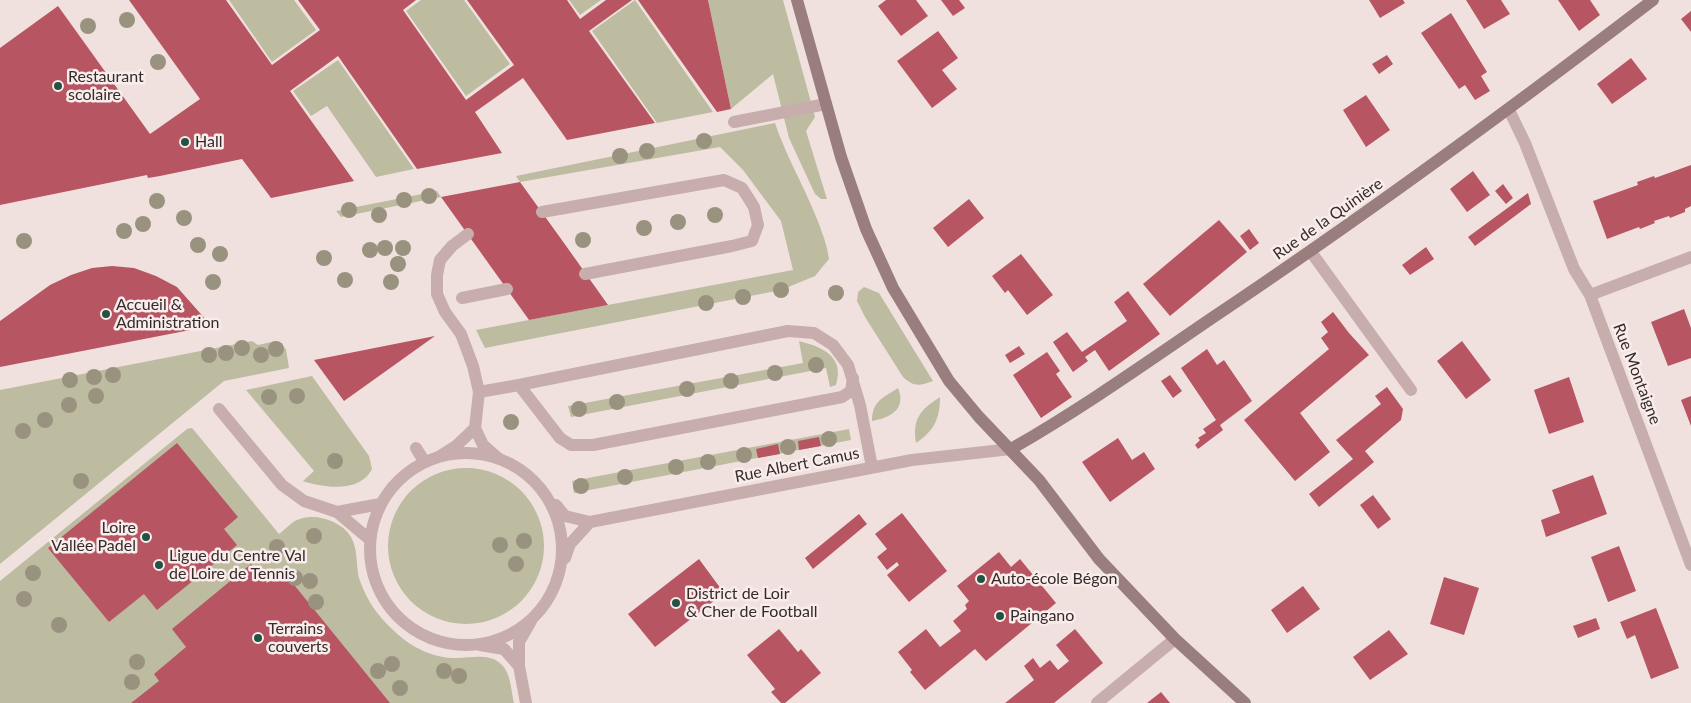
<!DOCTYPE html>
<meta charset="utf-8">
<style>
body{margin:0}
canvas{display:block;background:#f0e1df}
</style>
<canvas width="1691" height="703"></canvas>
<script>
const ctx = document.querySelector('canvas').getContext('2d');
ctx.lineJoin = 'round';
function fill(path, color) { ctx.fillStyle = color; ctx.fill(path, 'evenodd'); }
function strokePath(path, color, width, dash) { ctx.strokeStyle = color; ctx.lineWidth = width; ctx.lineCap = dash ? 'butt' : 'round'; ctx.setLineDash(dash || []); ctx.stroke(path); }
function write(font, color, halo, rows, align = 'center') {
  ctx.font = font + ' Lato,sans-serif'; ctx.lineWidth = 5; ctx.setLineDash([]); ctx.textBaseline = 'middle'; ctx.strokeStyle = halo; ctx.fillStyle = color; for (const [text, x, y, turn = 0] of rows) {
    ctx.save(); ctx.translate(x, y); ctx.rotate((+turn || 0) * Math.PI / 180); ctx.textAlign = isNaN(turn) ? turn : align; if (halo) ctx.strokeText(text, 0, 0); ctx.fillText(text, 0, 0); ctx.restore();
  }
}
fill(new Path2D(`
 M229 0H294L316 30 272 62Z
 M421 0H464L510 64 466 96 406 11Z
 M569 0H601L580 15Z
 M635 0 713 112 657 123 592 31Z
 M708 0H783L815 117 806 131 827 199H821L815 194 789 138 773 74 731 109Z
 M338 60 414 169 376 177 327 106 311 116 293 91Z
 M775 123C786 156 804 186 817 219 822 232 827 244 829 259L815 276 781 290 485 348 476 330 793 270 781 221 743 170 720 147 520 182 516 176Z
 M437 191 441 197 341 217 336 211Z
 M864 287 879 293 933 381C919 386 914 387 903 377L865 317 857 301 858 292Z
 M252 341 258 345 276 341 286 349 289 368 224 381 0 564V390Z
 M799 341C822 347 845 356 836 385L830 387 826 368 571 417 568 406 803 363Z
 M312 376 369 456 372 469C360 493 324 488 303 481L314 471 246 390Z
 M898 388C907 409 890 418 872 421 872 401 883 398 898 388Z
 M940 397C940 419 934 431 916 443 912 419 920 410 940 397Z
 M191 428 193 429 279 534C285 530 290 523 297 520 314 512 342 521 351 537 358 549 356 566 359 578 365 596 374 611 387 624 404 642 426 657 453 658 468 659 488 652 501 664 511 673 511 690 514 703H0V581L187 429Z
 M849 429 851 440 574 493 572 481Z
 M388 546a78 78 0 1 1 156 0a78 78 0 1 1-156 0Z`), '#bdbca0');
fill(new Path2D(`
 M129 0H226L272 65 320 30 298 0H416L403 10 466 100 514 65 467 0H567L580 19 606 0H632L589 31 655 123 567 140 523 78 475 112 502 153 417 169 338 56 290 91 354 181 271 198 242 159 160 176 148 178 147 175 0 205V48L58 6 150 134 200 99Z
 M638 0H708L731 109 717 112Z
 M886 0H916L928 16 901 36 878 6Z
 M941 0H959L965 8 953 16Z
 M1369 0H1403L1405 3 1380 18Z
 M1466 0H1501L1510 14 1484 29Z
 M1558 0H1590L1600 15 1579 31Z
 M1691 11V32L1681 19Z
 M1451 13 1487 72 1481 76 1490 91 1475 100 1465 85 1459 89 1421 33Z
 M938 31 958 58 942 70 957 89 932 108 897 61Z
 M1387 55 1393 64 1379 74 1372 64Z
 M1631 58 1647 79 1612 104 1597 84Z
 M1366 95 1390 130 1366 147 1343 110Z
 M1691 165V206L1685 209V212L1670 218 1669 216 1654 221 1655 223 1640 229 1639 227 1607 239 1593 201 1638 185 1637 182 1654 176 1655 178Z
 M1473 171 1490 195 1467 212 1450 189Z
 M520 182 564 243 608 305 529 320 441 197Z
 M1503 184 1513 198 1506 204 1495 191Z
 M1528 193 1531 204 1475 246 1468 237Z
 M969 199 984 218 948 247 933 228Z
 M1219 220 1247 252 1170 316 1143 284Z
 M1249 229 1259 243 1250 250 1240 236Z
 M1426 247 1434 259 1410 275 1402 265Z
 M1021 254 1053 295 1027 315 1008 290 1005 293 992 276Z
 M112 266 134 268 156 276 177 287 207 321 215 319 216 325 0 367V321L50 285 71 275 92 268Z
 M1128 291 1160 334 1109 371 1095 350 1085 357 1088 361 1073 372 1053 342 1067 332 1082 352 1127 321 1114 302Z
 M1684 309 1691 328V358L1668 366 1651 322Z
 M1333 312 1349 333 1369 355 1300 413 1330 452 1295 481 1244 420 1329 349 1321 338 1328 332 1321 322Z
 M435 336 344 401 314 360 425 338Z
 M1462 341 1491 380 1466 399 1437 361Z
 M1019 346 1025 354 1010 363 1005 355Z
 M1207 349 1217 365 1224 360 1252 401 1220 425 1223 430 1198 449 1195 445 1200 440 1198 438 1206 433 1203 429 1216 420 1181 368Z
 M1047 352 1060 371 1056 374 1072 397 1041 418 1013 375Z
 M1170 375 1182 391 1173 398 1161 381Z
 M1569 377 1584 422 1549 434 1534 390Z
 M1387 387 1403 409 1401 420 1365 451 1374 462 1319 507 1309 494 1353 459 1336 440 1381 404 1375 396Z
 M1691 396V426L1681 400Z
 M819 437 821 446 799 450 798 441Z
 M1118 438 1132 460 1144 452 1155 469 1110 502 1082 462Z
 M177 443 238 517 224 529 237 545 157 610 144 594 109 622 48 548Z
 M778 444 780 454 758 458 756 449Z
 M1593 475 1607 514 1546 537 1541 520 1560 513 1552 490Z
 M1373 495 1391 519 1378 529 1360 505Z
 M902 513 947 571 909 602 887 575 899 565 897 562 887 570 877 557 887 549 875 534Z
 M859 514 867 524 813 569 805 558Z
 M1619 546 1636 591 1608 602 1591 557Z
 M999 552 1011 567 1020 559 1056 603 986 661 975 649 925 690 910 672 912 670 898 652 926 629 940 647 961 631 953 621 967 609 965 605 969 601 957 586Z
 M699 559 724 593 655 647 628 614Z
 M251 564 267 583 282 570 390 703H131L159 681 154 674 186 647 172 629Z
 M1444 577 1479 588 1464 635 1430 624Z
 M1303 586 1320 609 1287 633 1271 610Z
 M1656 608 1679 668 1651 679 1635 635 1627 639 1620 622Z
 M1596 618 1600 629 1578 638 1573 626Z
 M779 629 798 652 801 649 821 673 785 703H781L771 692 775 689 747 655Z
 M1075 629 1103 663 1054 703H1005L1034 680 1024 666 1033 658 1040 668 1050 660 1058 670 1069 661 1056 645Z
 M1389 630 1408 654 1370 680 1353 657Z
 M1161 692 1170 703H1147Z`), '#b85563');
strokePath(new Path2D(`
 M734 122 826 104
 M542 212 724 180 742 188 754 207 758 225 752 241 732 246 585 274
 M1311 252 1411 390
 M462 298 507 289
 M853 378 851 391 842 397 593 445H571L560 438 519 385 788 331 814 333 833 345 848 365 860 405 872 467
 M479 392 519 385
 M219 409 282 485 304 501 337 512 369 539
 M475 428 483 445 498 458
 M416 448 424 461
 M440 456 456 446 475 428 479 392 473 366 461 334 445 312 437 294V275L440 260 452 246 468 234
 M337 512 380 504
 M480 645 504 649 519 666
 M526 703 519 666V642L531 621`), '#c7aeac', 12);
strokePath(new Path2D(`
 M1509 110 1525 143 1574 269 1590 295 1691 565
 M1590 295 1691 257
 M370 549a96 96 0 1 1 192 0a96 96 0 1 1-192 0Z
 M556 505 565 516 590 522 912 460 1011 449
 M565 558 570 544 590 522
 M1097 703 1175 639`), '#c7aeac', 12);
strokePath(new Path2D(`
 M797 0 841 157 866 229 893 288 949 381 979 417 1039 480 1099 559 1175 639 1245 703
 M1011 449C1081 409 1146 363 1212 318 1363 217 1509 110 1653 0`), '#9a7e7e', 12);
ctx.fillStyle = '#99927f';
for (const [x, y] of [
 [127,20],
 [88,26],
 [158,62],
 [704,141],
 [647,151],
 [620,156],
 [429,196],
 [404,200],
 [157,201],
 [349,210],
 [379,215],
 [715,215],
 [184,218],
 [678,222],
 [143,224],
 [644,228],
 [124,231],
 [583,240],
 [24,241],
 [198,245],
 [385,248],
 [403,248],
 [370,250],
 [220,254],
 [324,258],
 [398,264],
 [345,280],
 [213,282],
 [391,282],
 [781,290],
 [836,293],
 [743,297],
 [706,303],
 [242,348],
 [276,349],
 [226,353],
 [209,355],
 [261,355],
 [816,365],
 [775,373],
 [113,375],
 [94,377],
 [70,380],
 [731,381],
 [687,389],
 [96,396],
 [297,396],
 [269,397],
 [617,402],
 [69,405],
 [579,409],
 [45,420],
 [511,422],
 [23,431],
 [829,439],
 [788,447],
 [744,455],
 [335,461],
 [708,462],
 [676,467],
 [625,477],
 [81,481],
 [581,486],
 [314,536],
 [524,541],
 [500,545],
 [277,547],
 [516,564],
 [33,573],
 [295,578],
 [310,581],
 [24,599],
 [316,602],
 [59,625],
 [137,662],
 [392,664],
 [378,671],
 [444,671],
 [459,676],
 [132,682],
 [400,688]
]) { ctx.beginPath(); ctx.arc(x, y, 8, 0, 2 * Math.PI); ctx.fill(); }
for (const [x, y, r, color] of [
 [58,86,5,"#245344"],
 [185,142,5,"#245344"],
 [106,314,5,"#245344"],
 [146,537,5,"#245344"],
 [159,565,5,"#245344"],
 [981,579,5,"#245344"],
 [676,603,5,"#245344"],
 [1000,616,5,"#245344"],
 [258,638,5,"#245344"]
]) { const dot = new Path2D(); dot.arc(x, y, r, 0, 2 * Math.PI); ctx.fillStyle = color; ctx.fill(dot); strokePath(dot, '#f8edeb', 2); }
write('16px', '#362a2b', '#f8edeb', [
 ["Restaurant",68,77],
 ["scolaire",68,95],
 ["Hall",195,142],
 ["Accueil &",116,305],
 ["Administration",116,323],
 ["Loire",136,528,"right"],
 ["Vallée Padel",136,546,"right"],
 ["Ligue du Centre Val",169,556],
 ["de Loire de Tennis",169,574],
 ["Auto-école Bégon",991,579],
 ["District de Loir",686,594],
 ["& Cher de Football",686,612],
 ["Paingano",1010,616],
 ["Terrains",268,629],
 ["couverts",268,647]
], 'left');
write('16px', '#362a2b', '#f8edeb', [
 ["Rue de la Quinière",1328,219,-35],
 ["Rue Montaigne",1637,374,69],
 ["Rue Albert Camus",797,465,-11]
]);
</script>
